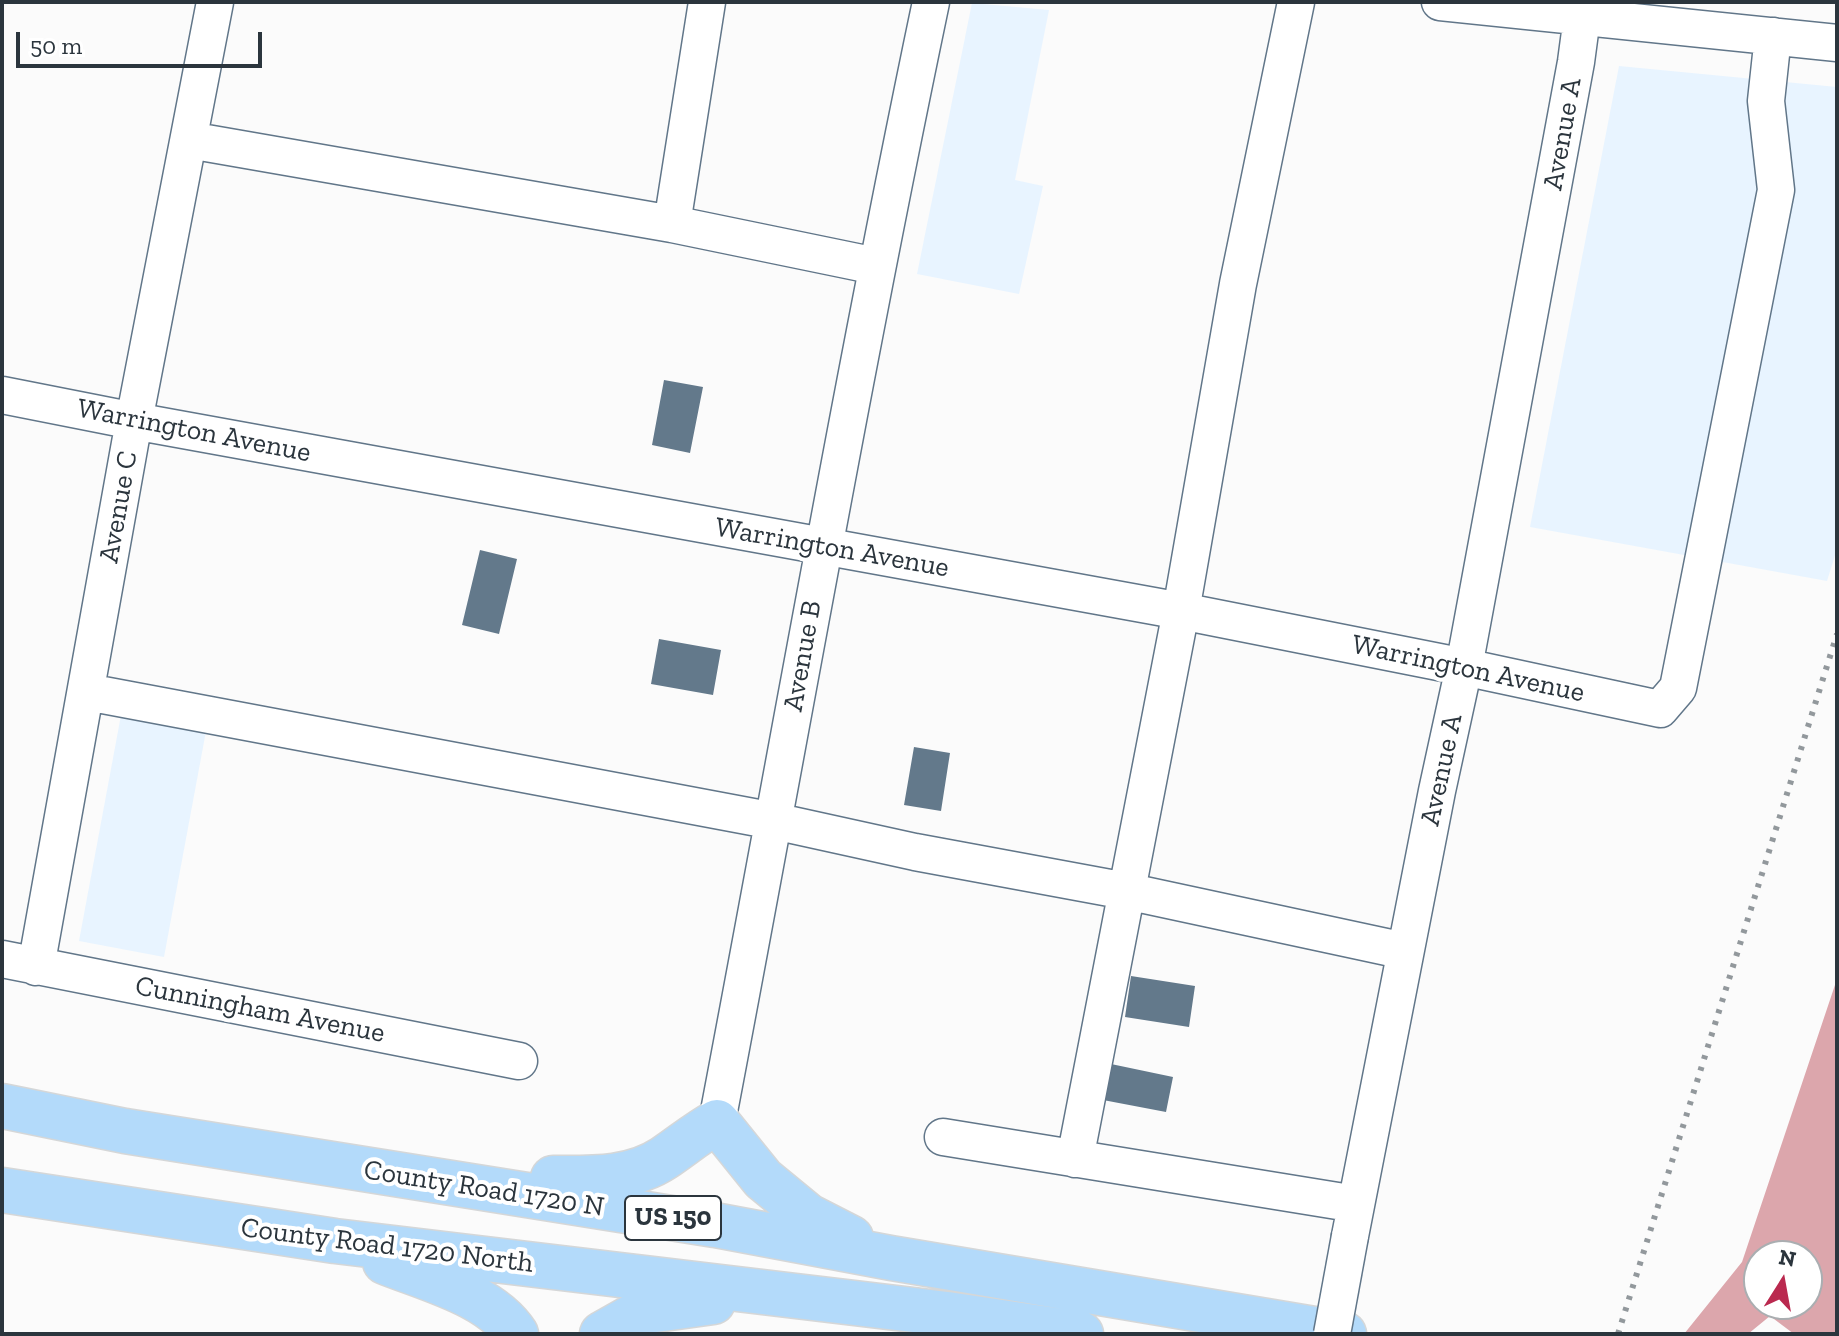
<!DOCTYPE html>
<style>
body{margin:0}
#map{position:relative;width:1839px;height:1336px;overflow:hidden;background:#fbfbfb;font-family:"Zilla Slab",serif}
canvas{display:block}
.frame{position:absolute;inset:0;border:4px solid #2b353d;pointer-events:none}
.north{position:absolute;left:1743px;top:1240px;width:80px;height:80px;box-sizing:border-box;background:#fff;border:2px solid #aaaeb1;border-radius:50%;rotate:11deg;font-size:22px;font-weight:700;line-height:32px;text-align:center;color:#2b353d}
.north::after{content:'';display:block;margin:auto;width:28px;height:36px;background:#ba294f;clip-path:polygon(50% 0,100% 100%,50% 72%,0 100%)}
.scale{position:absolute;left:16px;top:32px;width:246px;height:36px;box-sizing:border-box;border:4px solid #2b353d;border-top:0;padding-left:10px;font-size:24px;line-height:28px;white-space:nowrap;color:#2b353d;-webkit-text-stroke:6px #fff;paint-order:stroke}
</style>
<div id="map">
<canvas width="1839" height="1336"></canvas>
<div class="frame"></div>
<div class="north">N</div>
<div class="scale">50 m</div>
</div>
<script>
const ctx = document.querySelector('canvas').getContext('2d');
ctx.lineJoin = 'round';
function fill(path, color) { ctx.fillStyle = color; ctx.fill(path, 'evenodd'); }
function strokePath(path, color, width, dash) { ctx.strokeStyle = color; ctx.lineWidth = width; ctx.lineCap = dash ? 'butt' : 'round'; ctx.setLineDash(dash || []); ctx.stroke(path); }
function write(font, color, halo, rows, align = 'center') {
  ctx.font = font + ' "Zilla Slab",serif'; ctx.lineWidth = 8; ctx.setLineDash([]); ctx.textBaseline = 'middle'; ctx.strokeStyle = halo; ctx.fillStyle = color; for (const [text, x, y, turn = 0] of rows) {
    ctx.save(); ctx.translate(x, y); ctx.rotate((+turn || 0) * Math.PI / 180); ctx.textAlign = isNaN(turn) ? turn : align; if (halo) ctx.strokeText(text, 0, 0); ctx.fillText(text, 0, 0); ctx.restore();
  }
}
fill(new Path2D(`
 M972 3 1049 10 1015 180 1043 186 1019 294 917 274Z
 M1619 66 1837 87V549L1827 581 1530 527Z
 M124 699 209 715 164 957 79 941Z`), '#e8f4ff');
fill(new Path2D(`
 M1837 979V1334H1794L1770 1316 1748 1334H1684L1742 1262ZM1759 1256H1807V1304H1759Z`), '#dca6ac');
fill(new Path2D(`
 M664 380 703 387 690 453 652 445Z
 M480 550 517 559 499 634 462 625Z
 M659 639 721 650 713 695 651 684Z
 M914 747 950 753 941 811 904 805Z
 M1131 976 1195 986 1189 1027 1125 1017Z
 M1111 1064 1173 1077 1166 1112 1103 1100Z`), '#63798b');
const minor = new Path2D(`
 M1440 2 1837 43
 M189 140 672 224 876 266
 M672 224 707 2
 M2 395 134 421 1181 611 1464 667 1660 709 1678 688 1776 190 1766 101 1773 36
 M87 692 774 821 915 852 1126 891 1405 951
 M2 959 519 1061
 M36 967 134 421 215 2
 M717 1122C788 749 853 374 931 2
 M943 1137 1356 1204
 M1075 1159 1181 611 1238 284 1296 2
 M1350 1236 1437 791 1464 667 1576 62 1582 17`);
const major = new Path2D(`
 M2 1106 125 1131 715 1225 891 1258 1344 1334
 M553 1178C590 1178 631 1180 664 1158 682 1146 697 1133 717 1122L763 1179 808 1216 851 1238
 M2 1190 335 1241 947 1314 1081 1334
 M385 1262C427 1279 491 1295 516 1334
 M602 1334 641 1312 713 1302`);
strokePath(minor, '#617689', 39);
strokePath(major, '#d5d7d8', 47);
strokePath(minor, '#fff', 36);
strokePath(major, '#b3dafa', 44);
strokePath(new Path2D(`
 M1618 1334 1837 634`), '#92989c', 6, [4, 8]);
const minorBridge = new Path2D(`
 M1332 1334 1350 1236`);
strokePath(minorBridge, '#617689', 39, []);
strokePath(minorBridge, '#fff', 36);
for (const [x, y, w] of [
 [673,1218,96]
]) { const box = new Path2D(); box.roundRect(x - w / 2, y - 22, w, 44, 6); ctx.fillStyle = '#fff'; ctx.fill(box); strokePath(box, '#2b353d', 2); }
write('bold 26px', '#2b353d', null, [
 ["US 150",673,1218]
]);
write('28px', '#2b353d', '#fff', [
 ["Avenue A",1563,134,-80],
 ["Warrington Avenue",194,431,11],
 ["Avenue C",119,507,-80],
 ["Warrington Avenue",832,548,10],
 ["Avenue B",803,656,-80],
 ["Warrington Avenue",1468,669,12],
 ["Avenue A",1442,770,-78],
 ["Cunningham Avenue",260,1010,11],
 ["County Road 1720 N",484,1189,9],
 ["County Road 1720 North",387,1246,7]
]);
</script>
